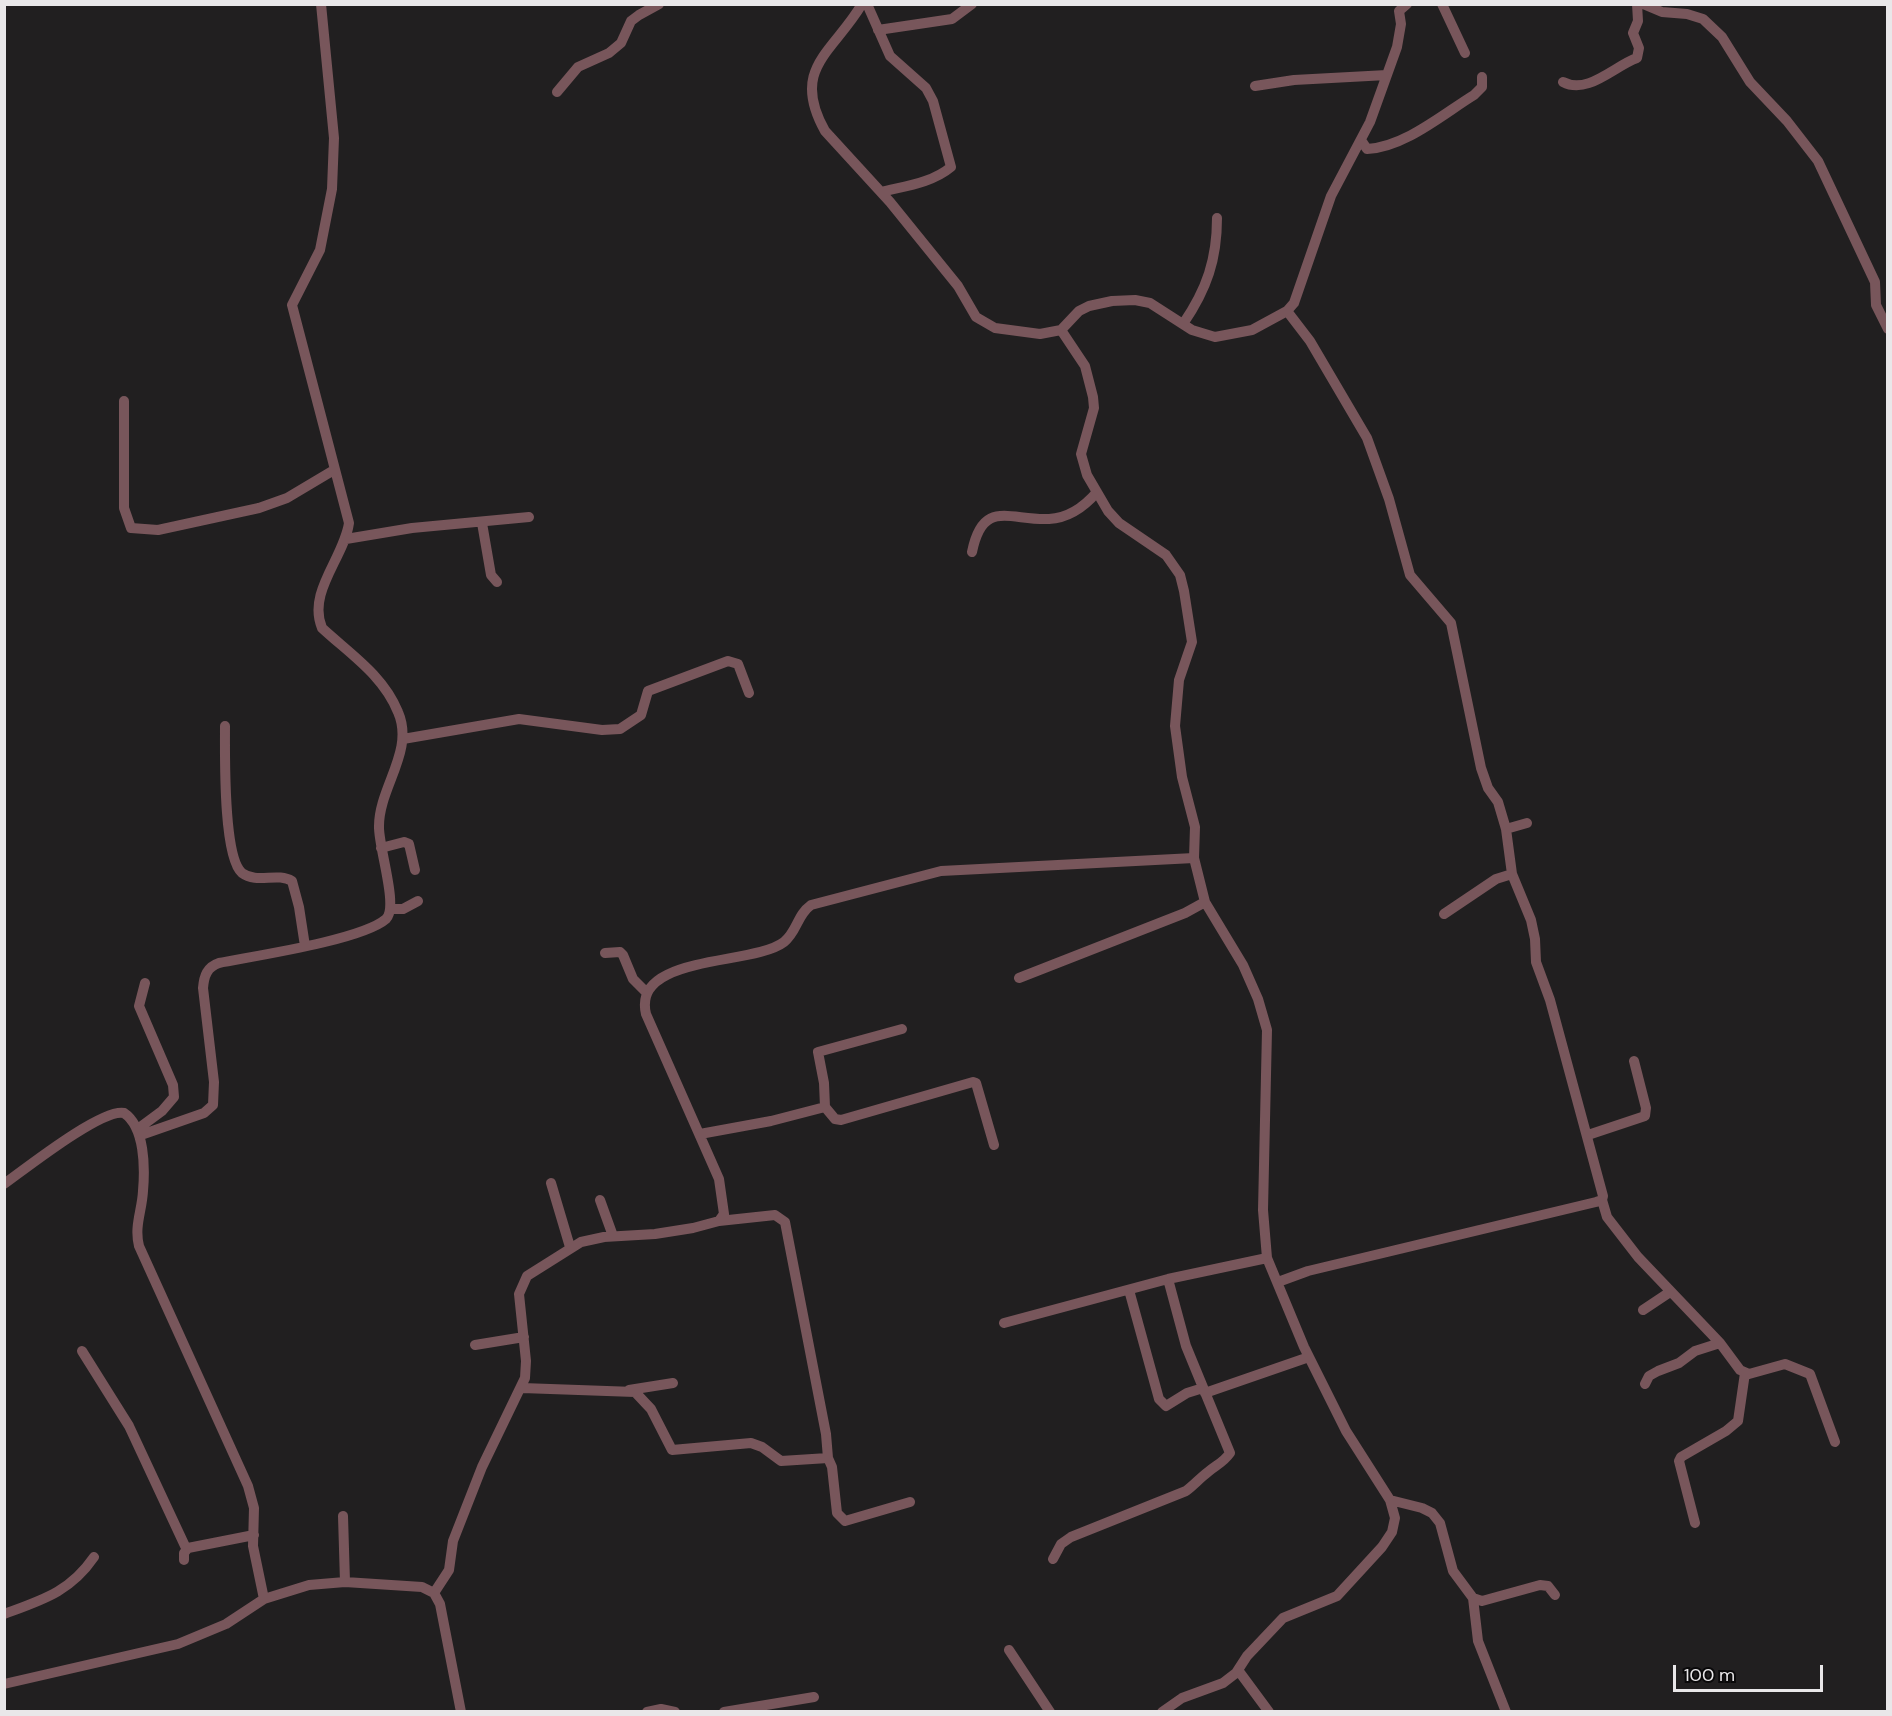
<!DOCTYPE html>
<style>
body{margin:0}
#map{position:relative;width:1892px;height:1716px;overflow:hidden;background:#211f20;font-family:"DM Sans",sans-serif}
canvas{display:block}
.frame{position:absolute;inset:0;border:6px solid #e9e7e9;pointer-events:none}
.scale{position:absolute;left:1673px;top:1665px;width:150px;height:27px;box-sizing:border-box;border:3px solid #e9e7e9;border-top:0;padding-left:8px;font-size:18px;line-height:21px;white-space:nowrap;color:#e9e7e9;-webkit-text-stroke:4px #0a090a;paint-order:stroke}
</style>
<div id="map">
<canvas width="1892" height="1716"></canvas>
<div class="frame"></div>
<div class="scale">100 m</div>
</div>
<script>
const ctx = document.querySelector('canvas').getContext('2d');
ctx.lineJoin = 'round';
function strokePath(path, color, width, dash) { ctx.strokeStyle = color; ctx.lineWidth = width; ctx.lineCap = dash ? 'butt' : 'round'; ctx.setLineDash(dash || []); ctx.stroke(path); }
strokePath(new Path2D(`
 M862 4C833 53 790 68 825 131L890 202 958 286 976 317 995 328 1040 334 1061 330 1079 311 1089 306 1112 301 1135 300 1150 303 1192 330 1215 337 1252 330 1287 311 1294 303 1331 196 1370 122 1397 47 1401 24 1399 11 1407 4
 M867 4 890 56 926 88 933 101 951 167C932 183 905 186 881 192
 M1442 4 1465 53
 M1643 4 1662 12 1687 14 1703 19 1722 37 1750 82 1787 121 1818 161 1875 282 1876 305 1888 329
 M878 30 952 19 972 4
 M1563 82C1588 95 1614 66 1637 58L1639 48 1633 33 1638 21 1637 4
 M1255 86 1294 80 1387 75
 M557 92 578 67 609 53 621 43 631 21 639 15 659 4
 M1361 140 1367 149C1405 147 1443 114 1474 95L1482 87V77
 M1183 324C1207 289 1217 259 1217 218
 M1061 330 1085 366 1093 397 1094 408 1081 454 1087 475 1108 511 1119 523 1166 555 1180 575 1184 591 1192 642 1179 680 1175 726 1182 777 1195 827 1194 858 1205 902 1243 965 1258 999 1267 1030 1263 1210 1267 1258 1304 1347 1346 1431 1390 1500 1395 1518 1392 1532 1382 1547 1337 1596 1283 1618 1247 1656 1236 1673 1223 1683 1182 1698 1162 1712
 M124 401V508L131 528 158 530 259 508 287 498 334 470
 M482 523 491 575 497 582
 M346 539 412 528 529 517
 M972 552C983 498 1010 521 1049 519 1068 518 1085 506 1097 492
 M225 726C225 754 223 857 242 873 257 884 277 872 292 881L299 907 305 946
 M403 739 519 719 602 730 620 729 641 715 648 691 728 661 738 664 749 693
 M1506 829 1527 823
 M381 848 404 842 409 844 415 870
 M392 909H403L418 901
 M1444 914 1496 879 1512 874
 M605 953 620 952 623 955 633 979 646 992
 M1019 978 1185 913 1205 902
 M825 1107 835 1119 841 1120 973 1082 976 1083 994 1145
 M139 1128 162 1111 174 1097 173 1085 139 1006 145 983
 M700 1134 771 1121 825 1107 824 1083 818 1052 902 1029
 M141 1135 204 1113 213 1105 214 1082 203 988C204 976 207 967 219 963 254 956 362 940 386 919 399 907 378 846 379 826 379 787 415 751 398 712 383 675 350 654 322 628 307 592 344 558 349 523L292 305 320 250 332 189 334 138 321 4
 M1588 1135 1645 1116 1646 1108 1634 1061
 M551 1183 570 1247
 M4 1184C25 1169 102 1108 124 1113 145 1127 145 1168 143 1191 142 1211 134 1226 139 1246L248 1486 254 1508 253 1546 264 1599
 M600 1200 613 1236
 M1602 1200 1607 1217 1638 1257 1720 1343 1740 1370 1749 1374 1785 1364 1810 1374 1835 1442
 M719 1221 775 1215 785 1222 826 1434 828 1458
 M1278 1282 1308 1271 1596 1202 1602 1200 1603 1196 1550 1000 1536 962 1535 939 1531 920 1512 874 1506 829 1498 802 1488 788 1481 768 1451 623 1410 575 1389 499 1367 438 1310 341 1287 311
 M1129 1290 1159 1399 1166 1406 1187 1393 1203 1388
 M1643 1310 1670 1292
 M1004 1323 1168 1279 1267 1258
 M475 1345 524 1337
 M82 1351 129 1426 185 1546 188 1548 254 1535
 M1645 1384 1649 1376 1658 1371 1679 1363 1695 1351 1720 1343
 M522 1388 635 1392 651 1409 672 1450 751 1443 762 1447 781 1461 828 1458 832 1467 837 1513 845 1521 910 1502
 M629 1390 673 1383
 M1205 1393 1309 1357
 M1390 1500 1422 1508 1432 1513 1440 1523 1453 1571 1473 1598 1478 1641 1506 1712
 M343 1516 345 1582
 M1695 1523 1679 1461 1681 1457 1726 1431 1738 1421 1745 1373
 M1053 1559 1061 1544 1071 1537 1186 1491C1194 1485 1200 1478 1208 1472 1216 1465 1223 1463 1230 1453L1186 1346 1168 1279
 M184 1560V1553L188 1548
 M434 1593 449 1570 453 1541 482 1467 525 1378 526 1361 519 1294 527 1276 581 1242 604 1237 655 1234 693 1228 719 1221 724 1214 719 1179 646 1014C632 954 753 966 784 942 797 932 797 915 811 905L941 871 1194 858
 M1473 1598 1482 1601 1540 1585 1548 1586 1555 1595
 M4 1614C42 1600 70 1592 94 1557
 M1009 1650 1050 1712
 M1238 1670 1269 1712
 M4 1684 178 1644 226 1624 264 1599 309 1585 345 1582 422 1587 434 1593 440 1604 461 1712
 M647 1712 661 1709 675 1712
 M724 1712 814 1697`), '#78565b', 10);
</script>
